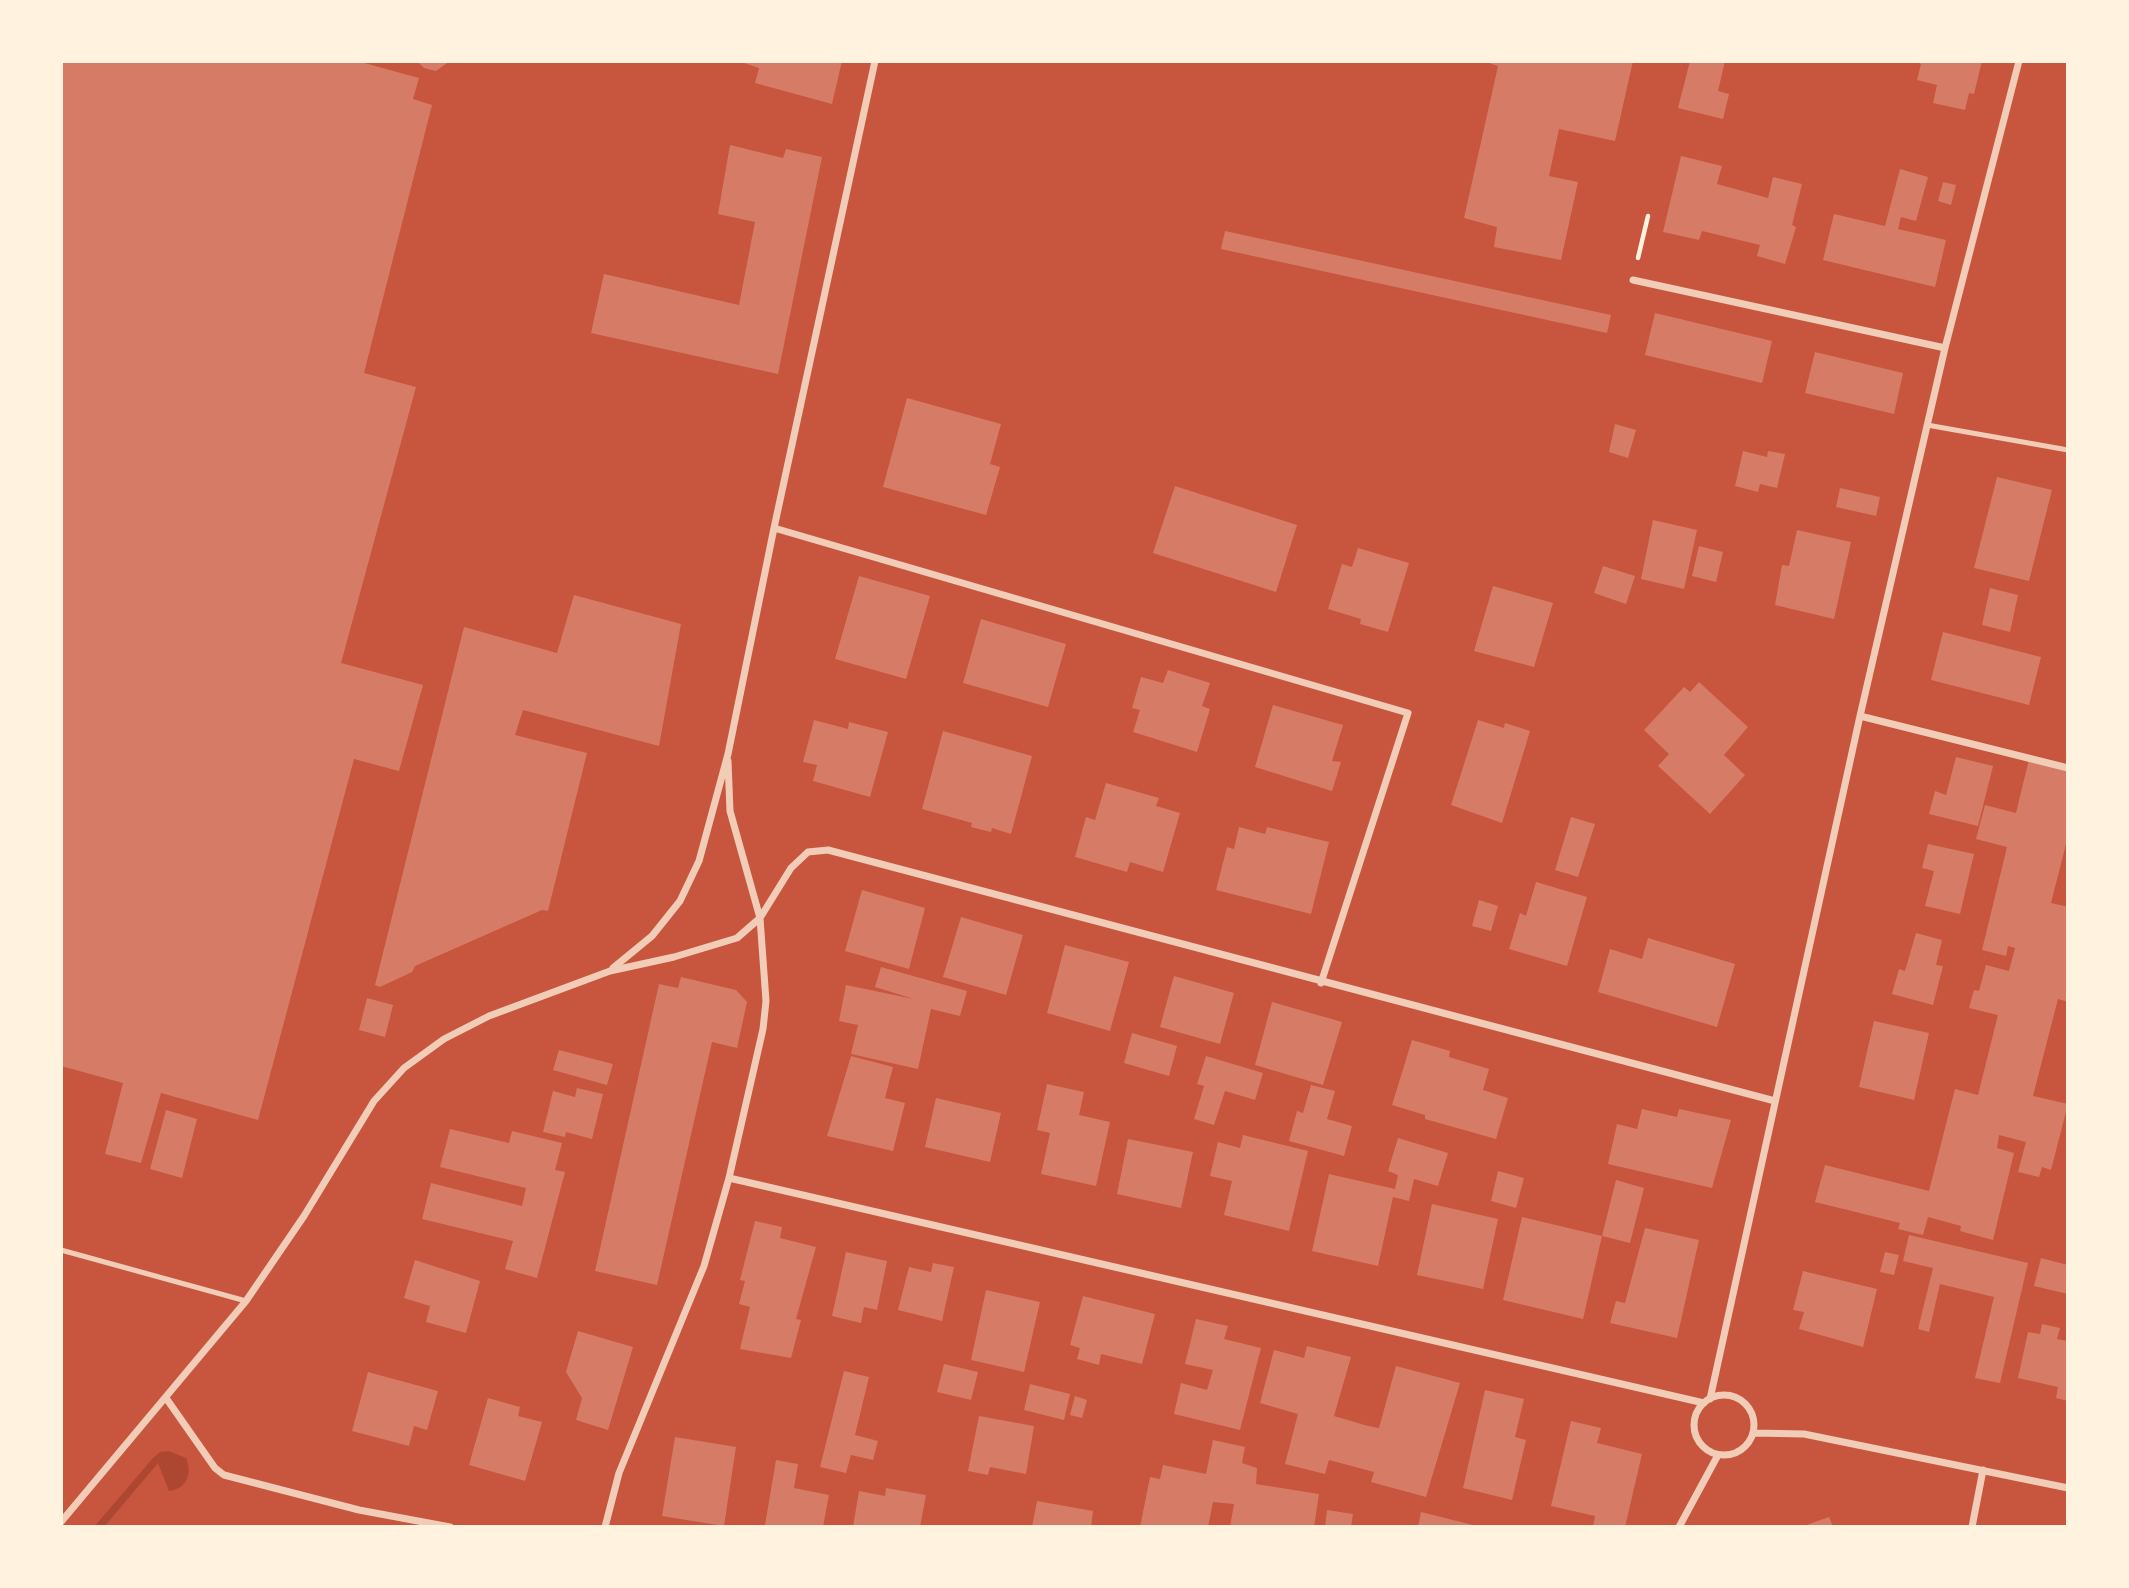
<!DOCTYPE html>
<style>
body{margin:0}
#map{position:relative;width:2129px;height:1588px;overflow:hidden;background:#c8553d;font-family:"PT Serif",serif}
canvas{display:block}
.frame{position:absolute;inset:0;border:63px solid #fff3e0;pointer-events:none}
</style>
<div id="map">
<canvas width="2129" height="1588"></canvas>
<div class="frame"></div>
</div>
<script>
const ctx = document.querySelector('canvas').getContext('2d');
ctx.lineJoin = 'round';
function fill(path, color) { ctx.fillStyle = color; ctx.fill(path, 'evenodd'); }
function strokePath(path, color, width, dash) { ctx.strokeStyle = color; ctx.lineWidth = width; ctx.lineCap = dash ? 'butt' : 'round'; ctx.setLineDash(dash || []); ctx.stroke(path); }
fill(new Path2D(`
 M169 1451 186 1458C193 1474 186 1489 169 1491L158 1463 104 1527H94L153 1458 160 1452Z`), '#ae4732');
fill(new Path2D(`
 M61 61H357L419 78 413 99 432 105 364 373 416 387 341 663 423 685 399 771 354 759 258 1120 161 1093 141 1163 105 1154 123 1083 61 1066Z
 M417 61H450L436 71 424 68Z
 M738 61H842L832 104 755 83 759 68Z
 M1483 61H1633L1615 141 1559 129 1549 176 1578 182 1561 260 1494 247 1497 227 1464 218 1498 66Z
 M1690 61H1725L1718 91 1729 94 1723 119 1678 108Z
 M1915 61H1982L1974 94 1969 93 1965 110 1933 103 1937 85 1917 80 1921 64Z
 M730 145 783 158 786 149 822 157 778 374 591 333 604 274 739 305 755 222 718 214Z
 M1681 156 1722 166 1717 184 1768 198 1773 177 1802 184 1792 225 1796 227 1785 264 1757 256 1760 245 1702 231 1699 240 1663 232Z
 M1900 169 1928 177 1916 221 1901 217 1898 229 1946 240 1935 287 1823 260 1834 214 1885 226Z
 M1943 182 1956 185 1951 205 1938 201Z
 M1225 231 1611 315 1607 333 1221 249Z
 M1655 313 1772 341 1762 383 1645 355Z
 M1815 352 1903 373 1894 414 1805 393Z
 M907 398 1001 424 990 464 1000 467 986 515 883 487Z
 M1615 424 1636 430 1628 458 1609 452Z
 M1743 451 1767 457 1768 451 1785 454 1777 488 1760 484 1758 492 1735 486Z
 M1997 477 2052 490 2029 581 1974 568Z
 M1175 486 1297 525 1276 592 1153 553Z
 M1840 488 1880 497 1876 516 1836 507Z
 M1653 520 1697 530 1684 589 1641 579Z
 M1797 530 1851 542 1834 619 1775 605 1782 565 1789 566Z
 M1699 546 1723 552 1716 582 1692 576Z
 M1358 548 1409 563 1388 632 1360 624 1361 619 1328 609 1342 564 1352 567Z
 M1603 566 1635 576 1626 604 1594 593Z
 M859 576 930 596 906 679 835 659Z
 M1493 586 1553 603 1534 667 1474 651Z
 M1990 588 2018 595 2010 632 1982 625Z
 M574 595 681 624 659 746 523 710 515 735 587 753 548 911 542 910 415 966 412 972 380 987 375 985 464 627 557 653Z
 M981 619 1066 644 1048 707 963 683Z
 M1943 632 2041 657 2029 705 1931 680Z
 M1168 670 1210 683 1202 706 1210 709 1197 752 1133 732 1140 710 1132 708 1141 677 1163 683Z
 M1699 682 1748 727 1724 755 1745 775 1710 814 1658 766 1669 754 1644 730 1684 687 1690 692Z
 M1273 705 1343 725 1332 761 1341 762 1332 791 1255 767Z
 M814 720 848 729 849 722 888 732 870 797 813 781 817 765 803 762Z
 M1478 720 1504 728 1505 723 1530 731 1502 823 1451 805Z
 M943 731 1032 756 1011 834 992 828 991 832 971 827 972 823 922 809Z
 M1956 757 1993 766 1978 826 1929 814 1935 791 1946 795Z
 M2029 759 2068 768V836L2051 903 2068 907V1002L2058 999 2033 1096 2068 1104 2051 1170 2042 1167 2039 1177 2018 1172 2026 1142 1999 1135 1997 1148 2014 1153 1993 1240 1960 1231 1961 1226 1928 1217 1923 1235 1898 1229 1900 1223 1815 1202 1825 1165 1929 1191 1955 1089 1978 1095 1998 1015 1969 1008 1974 990 1979 991 1986 965 2009 971 2015 948 2008 946 2006 956 1982 950 2007 847 1976 839 1985 805 2016 813Z
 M1106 783 1159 798 1156 806 1180 813 1163 872 1130 862 1127 872 1075 857 1086 817 1095 820Z
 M1571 817 1595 824 1578 877 1555 870Z
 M1239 827 1265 834 1267 827 1329 842 1311 914 1216 890 1227 847 1234 849Z
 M1928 844 1974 854 1960 914 1925 906 1934 871 1922 868Z
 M1536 882 1587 897 1567 966 1509 949 1520 913 1526 916Z
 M862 890 925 908 909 969 845 951Z
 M1479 900 1498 906 1491 931 1472 926Z
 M961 917 1023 935 1006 995 943 977Z
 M1916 933 1942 940 1936 965 1943 966 1933 1005 1892 994 1899 969 1905 971Z
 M1648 938 1735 964 1717 1027 1598 992 1610 949 1642 959Z
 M1065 945 1129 962 1110 1031 1047 1013Z
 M881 967 967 991 960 1016 931 1009 918 1069 851 1054 858 1025 839 1021 846 985 914 999 875 987Z
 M1174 976 1234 993 1220 1044 1160 1027Z
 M681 977 736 990 747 1002 737 1048 712 1042 657 1285 595 1271 659 984 678 988Z
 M367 998 393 1005 385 1037 359 1030Z
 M1272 1002 1342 1022 1323 1085 1255 1065Z
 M1874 1021 1929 1033 1914 1100 1859 1087Z
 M1132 1033 1177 1046 1169 1076 1124 1063Z
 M1412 1040 1450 1051 1449 1057 1489 1069 1483 1090 1508 1098 1496 1139 1425 1119V1115L1392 1105Z
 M559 1050 613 1064 607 1085 553 1070Z
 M851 1056 893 1067 885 1098 905 1103 893 1151 827 1136Z
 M1206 1056 1263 1073 1255 1100 1225 1091 1214 1125 1194 1119 1204 1086 1197 1084Z
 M1047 1084 1084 1092 1079 1115 1110 1122 1096 1186 1041 1174 1050 1133 1037 1130Z
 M1311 1085 1335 1091 1327 1119 1352 1126 1344 1156 1289 1141 1297 1111 1303 1113Z
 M577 1088 603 1094 592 1139 566 1132 565 1137 543 1132 553 1091 575 1097Z
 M936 1098 1001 1113 990 1162 925 1147Z
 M1642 1109 1677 1117 1679 1109 1731 1120 1712 1188 1608 1164 1617 1124 1637 1129Z
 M166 1110 197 1119 182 1178 150 1169Z
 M450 1129 509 1143 512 1131 562 1143 555 1170 565 1172 537 1278 505 1269 513 1241 422 1219 431 1183 522 1206 526 1188 440 1167Z
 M1243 1135 1308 1151 1289 1231 1224 1215 1232 1181 1210 1176 1218 1142 1240 1148Z
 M1398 1138 1448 1153 1438 1186 1414 1179 1409 1201 1393 1197 1378 1266 1312 1251 1329 1174 1395 1189 1398 1175 1388 1171Z
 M1128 1139 1193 1152 1181 1208 1117 1194Z
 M1498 1171 1524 1178 1516 1208 1491 1201Z
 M1616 1180 1644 1188 1630 1243 1602 1236Z
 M1432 1204 1498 1219 1483 1289 1417 1275Z
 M1522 1217 1602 1236 1583 1319 1503 1300Z
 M755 1221 782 1227 780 1238 816 1247 796 1319 801 1320 791 1358 740 1349 750 1307 739 1304 745 1281 740 1280Z
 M1645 1228 1699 1240 1677 1338 1610 1323 1616 1301 1625 1303Z
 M1909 1235 2028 1263 2000 1383 1975 1378 1994 1297 1940 1284 1929 1332 1918 1329 1933 1268 1903 1261Z
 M846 1252 887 1261 877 1310 864 1307 861 1323 832 1316Z
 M1885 1252 1899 1255 1894 1275 1880 1272Z
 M2041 1258 2068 1265V1294L2034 1286Z
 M415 1260 480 1281 466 1333 426 1322 430 1306 404 1298Z
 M933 1263 954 1267 942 1321 898 1310 909 1267 931 1272Z
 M1803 1271 1877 1289 1863 1347 1799 1329 1804 1312 1793 1310Z
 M986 1290 1040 1302 1024 1372 971 1360Z
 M1083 1296 1155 1314 1142 1364 1101 1354 1099 1365 1077 1359 1080 1348 1070 1345Z
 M1196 1319 1228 1326 1224 1339 1261 1348 1240 1430 1174 1414 1181 1383 1207 1390 1213 1370 1185 1364Z
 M2042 1324 2060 1328 2057 1339 2068 1341V1401L2056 1398 2058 1387 2018 1378 2028 1332 2040 1334Z
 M578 1331 633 1347 608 1430 576 1420 582 1398 566 1372Z
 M1307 1346 1351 1357 1334 1416 1368 1426 1379 1428 1396 1366 1460 1383 1426 1497 1371 1482 1374 1472 1329 1460 1325 1474 1285 1464 1298 1414 1260 1403 1274 1350 1304 1358Z
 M944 1364 978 1372 971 1400 937 1392Z
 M844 1371 869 1377 855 1435 878 1441 873 1460 851 1455 846 1473 820 1467Z
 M368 1372 438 1391 427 1430 414 1426 409 1446 352 1431Z
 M1030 1384 1070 1394 1064 1420 1024 1410Z
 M1485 1390 1524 1399 1515 1437 1526 1440 1512 1500 1463 1488Z
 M1075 1396 1087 1400 1082 1418 1070 1415Z
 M488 1398 520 1407 518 1416 542 1422 525 1481 469 1465Z
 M979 1416 1034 1426 1026 1474 990 1467 988 1475 968 1471Z
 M1571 1421 1601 1428 1597 1443 1642 1454 1625 1527H1593L1595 1516 1551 1506Z
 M675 1437 736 1447 724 1526 662 1516Z
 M1213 1440 1245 1447 1242 1463 1257 1468 1256 1484 1319 1494 1314 1527H1230L1234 1504 1213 1502 1208 1527H1140L1150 1477 1160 1479 1163 1465 1206 1474Z
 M776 1460 798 1464 794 1488 829 1495 823 1527 765 1525Z
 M886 1488 926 1495 920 1527H853L859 1491 885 1496Z
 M1037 1501 1093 1511 1091 1527H1032Z
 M1327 1510 1353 1514 1351 1527H1325Z
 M1421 1512 1477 1526V1527H1418Z
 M1829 1517 1833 1527H1804V1526Z`), '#d67c66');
strokePath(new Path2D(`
 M1638 258 1648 216`), '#fff3e0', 4.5);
strokePath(new Path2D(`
 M1927 425 2068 450
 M61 1250 246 1301`), '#f1ccb7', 5);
strokePath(new Path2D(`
 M1633 280 1945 348
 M774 528 1408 713 1321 983
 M1860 716 2068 768
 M613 968 652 936 680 901 699 861 728 754 774 528 875 61
 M729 1178 1704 1403
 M1694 1425a30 30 0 1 1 60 0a30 30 0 1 1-60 0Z
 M166 1398 215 1468 224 1475 359 1510 450 1527
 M1710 1399 1860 716 1945 348 2019 61
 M1754 1433 1804 1434 2068 1488
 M61 1522 246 1301 304 1216 374 1101 404 1068 444 1039 489 1016 610 971 674 957 737 938 760 918 791 868 808 852 828 850 1775 1101
 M605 1527 619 1473 704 1266 729 1178 763 1029 766 1001 760 918 730 811 728 761
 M1679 1527 1718 1455
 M1972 1527 1983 1470`), '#f1ccb7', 7);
</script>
